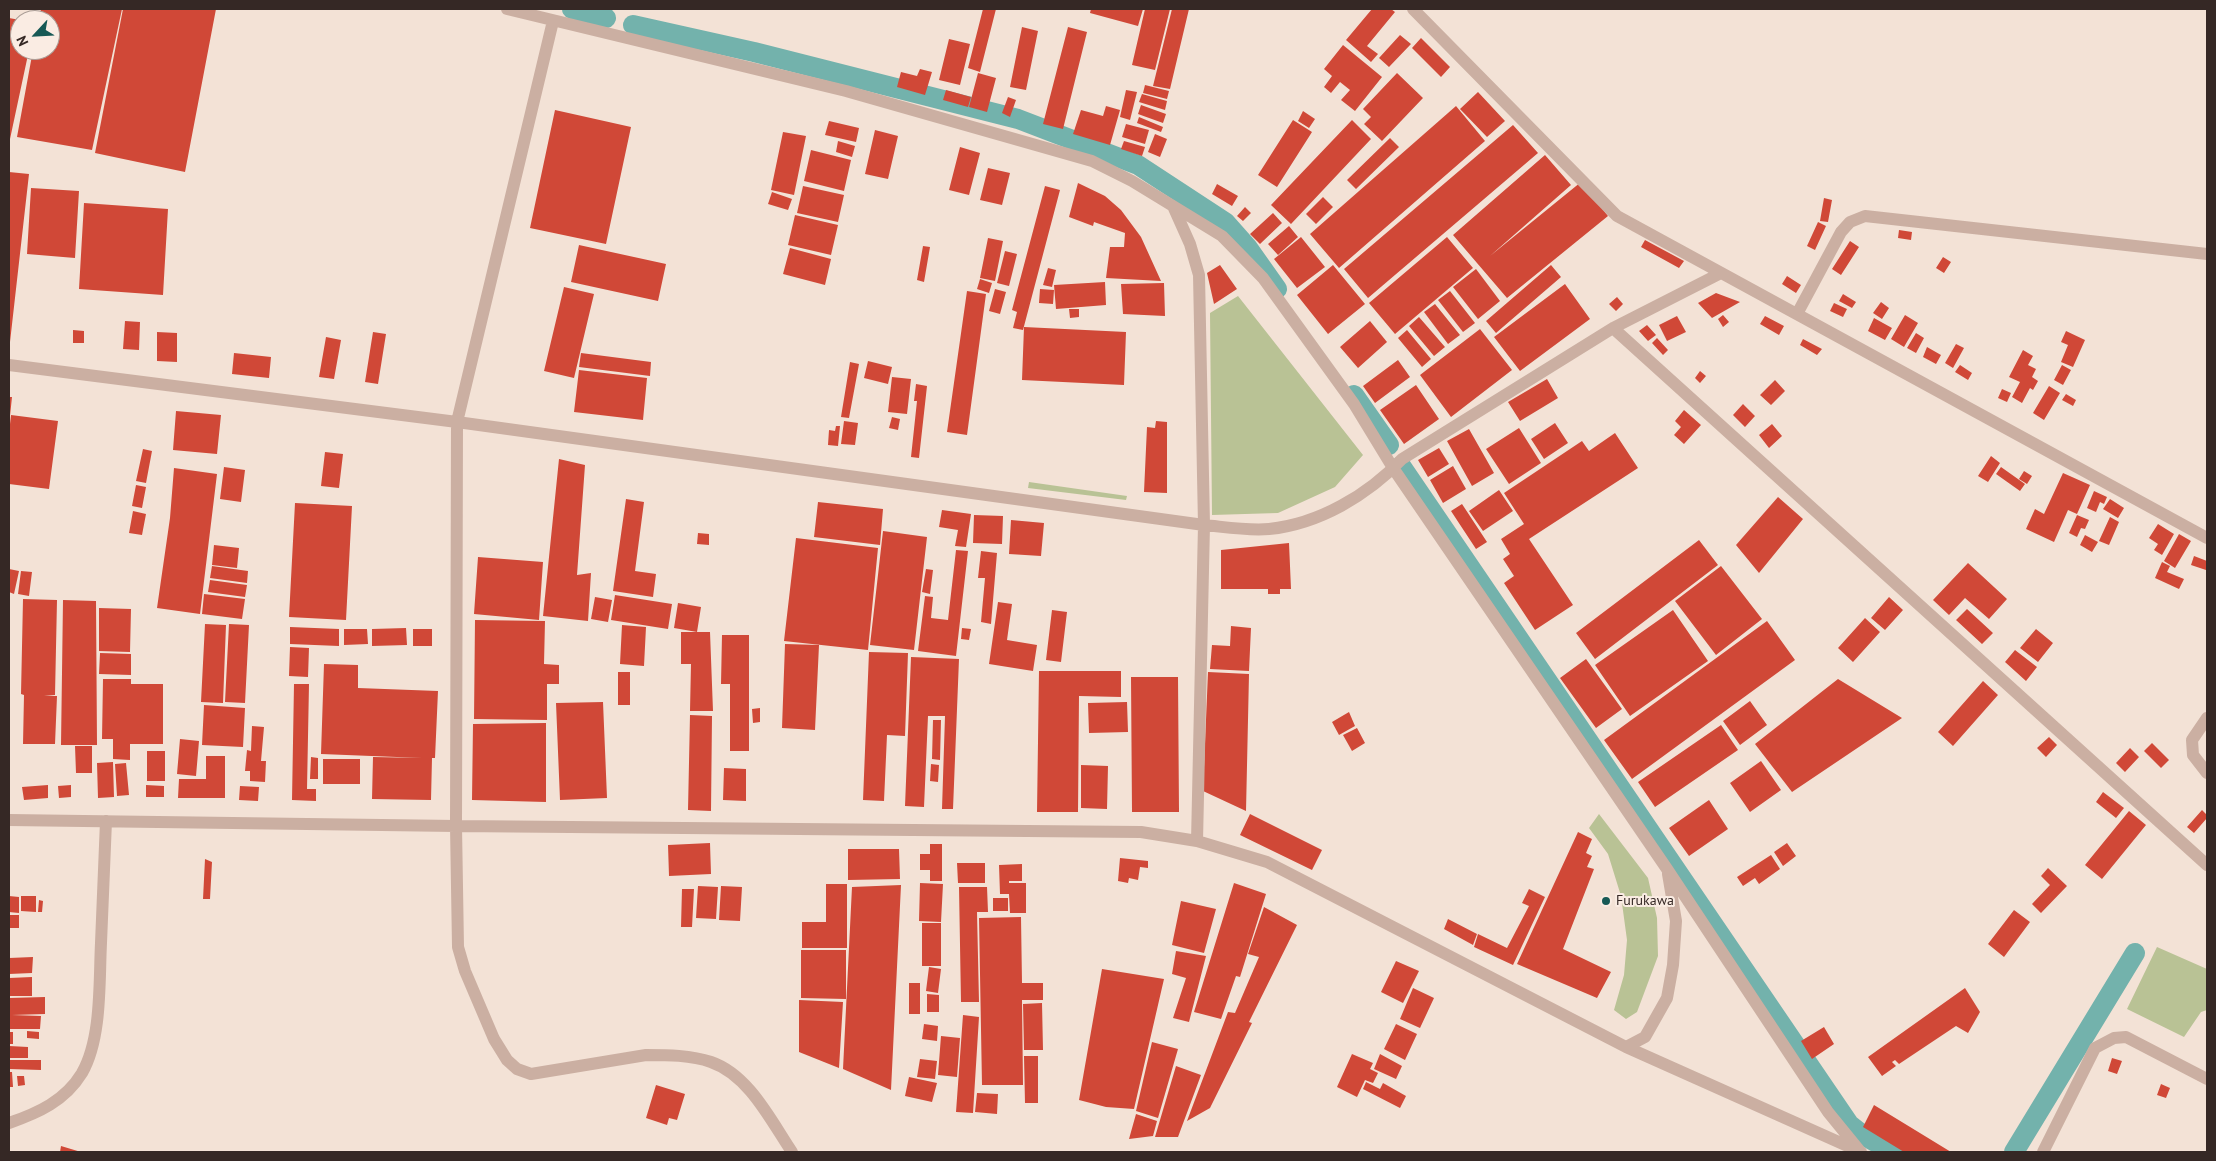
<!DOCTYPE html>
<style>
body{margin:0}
#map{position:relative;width:2216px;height:1161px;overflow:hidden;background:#f3e2d6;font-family:"PT Sans",sans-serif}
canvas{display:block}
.frame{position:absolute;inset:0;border:10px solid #352825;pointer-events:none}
.north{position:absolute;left:10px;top:10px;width:50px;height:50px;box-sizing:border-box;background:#faece3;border:1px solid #ab9e97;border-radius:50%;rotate:245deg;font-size:14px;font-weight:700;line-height:20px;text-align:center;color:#352825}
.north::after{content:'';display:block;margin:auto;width:18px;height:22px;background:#175955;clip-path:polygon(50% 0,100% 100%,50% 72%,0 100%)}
</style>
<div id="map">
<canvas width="2216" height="1161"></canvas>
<div class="frame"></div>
<div class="north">N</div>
</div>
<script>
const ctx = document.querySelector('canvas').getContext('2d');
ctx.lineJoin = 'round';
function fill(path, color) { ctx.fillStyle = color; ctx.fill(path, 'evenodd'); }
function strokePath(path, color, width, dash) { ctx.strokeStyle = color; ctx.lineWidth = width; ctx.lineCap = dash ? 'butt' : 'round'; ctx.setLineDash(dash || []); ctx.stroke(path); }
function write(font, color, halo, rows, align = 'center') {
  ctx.font = font + ' "PT Sans",sans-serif'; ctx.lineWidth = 4; ctx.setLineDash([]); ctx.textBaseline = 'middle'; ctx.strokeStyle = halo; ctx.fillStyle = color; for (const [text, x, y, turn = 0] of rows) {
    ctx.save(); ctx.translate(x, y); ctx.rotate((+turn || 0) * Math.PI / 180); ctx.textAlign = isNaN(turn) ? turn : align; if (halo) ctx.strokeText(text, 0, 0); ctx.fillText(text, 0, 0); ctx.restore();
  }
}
fill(new Path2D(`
 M1238 296 1363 455 1335 487 1278 513 1212 515 1210 313Z
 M1029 482 1127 496 1126 500 1028 488Z
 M1599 814 1648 878 1657 918 1658 956 1637 1012 1626 1019 1614 1010 1624 975 1627 940 1621 896 1608 854 1589 828Z
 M2157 947 2207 969V1010L2201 1012 2184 1037 2127 1009Z`), '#b9c295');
strokePath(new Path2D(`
 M572 9 606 18
 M633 25 754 52 1018 119 1138 165 1225 222 1248 248 1277 289
 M1354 395 1389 445
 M1401 466 1849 1124 1863 1135 1893 1152
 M2014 1152 2135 953`), '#73b2ac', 20);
fill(new Path2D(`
 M41 9H122L92 150 17 137 33 50H50V20H39Z
 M123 9H216L185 172 95 153Z
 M983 9H996L980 72 968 68Z
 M1091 9H1143L1138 26 1090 13Z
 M1145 9H1170L1155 70 1132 65Z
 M1172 9H1189L1170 89 1153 86Z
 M1372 9H1391L1395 12 1367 46 1378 54 1371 62 1346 40Z
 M9 18 20 20V50H29L10 139Z
 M1022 27 1038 31 1026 90 1010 87Z
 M1068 27 1087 32 1063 129 1043 124Z
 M1400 35 1411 44 1389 67 1379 58Z
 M1421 38 1450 67 1441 77 1412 48Z
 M949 39 970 44 960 85 939 80Z
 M1343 45 1382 77 1355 111 1341 100 1350 90 1340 82 1331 93 1324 87 1332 76 1324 69Z
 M920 69 932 72 925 95 897 87 901 72 917 76Z
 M978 73 996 78 987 112 969 107Z
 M1397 73 1423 98 1382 141 1364 124 1371 117 1363 109Z
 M1145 85 1169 91 1167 99 1143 93Z
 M946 90 971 97 968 107 943 100Z
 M1126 90 1137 92 1130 120 1120 117Z
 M1478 92 1505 121 1487 137 1460 109Z
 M1142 94 1167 101 1165 110 1139 102Z
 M1008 97 1016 100 1010 117 1002 113Z
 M1141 105 1166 114 1163 123 1138 114Z
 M1106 106 1120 110 1110 145 1073 134 1081 110 1103 116Z
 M1456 106 1485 141 1339 268 1310 234Z
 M555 110 631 127 606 244 530 228Z
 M1303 111 1315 119 1309 128 1298 121Z
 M1139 117 1163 127 1161 132 1137 123Z
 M1293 120 1312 132 1277 187 1258 175Z
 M1352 120 1371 139 1291 224 1271 205Z
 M829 121 859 128 856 142 825 135Z
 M1126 124 1149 130 1145 144 1122 137Z
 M1513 125 1538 153 1368 298 1344 269Z
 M875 130 898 136 888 179 865 174Z
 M783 132 806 136 794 195 771 190Z
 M1155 134 1167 139 1160 157 1148 152Z
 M1390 138 1399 147 1356 189 1347 180Z
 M838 141 855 146 852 157 836 152Z
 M1124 141 1145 147 1142 156 1121 149Z
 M960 147 980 153 969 195 949 190Z
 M811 150 851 160 844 191 804 181Z
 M1545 155 1571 185 1490 256 1581 182 1608 216 1507 298 1453 235Z
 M988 168 1010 173 1002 205 980 200Z
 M9 172 29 174 10 342 9 341Z
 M1078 183 1105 196 1121 210 1141 237 1161 281 1106 278 1110 247H1124L1125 233 1094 222 1093 226 1069 217Z
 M1217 184 1238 196 1232 206 1212 194Z
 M803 186 844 195 838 222 797 213Z
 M1045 186 1060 190 1023 330 1013 328 1017 312 1012 310Z
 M31 188 79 191 75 258 27 254Z
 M772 192 792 199 788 210 768 204Z
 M1323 197 1333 207 1316 224 1306 214Z
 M1824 198 1832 200 1828 222 1820 221Z
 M84 203 168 209 163 295 79 289Z
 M1245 207 1251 213 1243 221 1237 216Z
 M1273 213 1282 223 1260 244 1250 234Z
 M795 215 838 225 831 255 788 245Z
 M1818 222 1826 226 1815 250 1807 246Z
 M1289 226 1298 237 1278 255 1268 244Z
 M1899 230 1912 232 1911 240 1898 238Z
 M1301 237 1325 267 1297 288 1274 259Z
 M1447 237 1473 268 1395 334 1369 303Z
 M988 238 1003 241 995 281 980 278Z
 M1645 240 1684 261 1679 268 1641 247Z
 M1850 241 1859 247 1841 275 1832 269Z
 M579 245 666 264 658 301 571 282Z
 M923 246 930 247 924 282 917 280Z
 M790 248 831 259 825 285 783 274Z
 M1005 251 1017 254 1009 286 997 283Z
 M1943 257 1951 262 1944 273 1936 268Z
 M1220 265 1237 289 1214 304 1207 273Z
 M1333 265 1365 304 1328 334 1297 295Z
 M1551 265 1561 277 1496 333 1486 321Z
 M1048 268 1056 270 1052 287 1043 285Z
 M1476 269 1500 301 1478 319 1453 287Z
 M1787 276 1801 285 1796 293 1782 284Z
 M980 279 992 283 989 293 977 289Z
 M1105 282 1106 305 1056 309 1054 285Z
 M1164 283 1165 316 1123 314 1121 284Z
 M1565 284 1590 319 1520 371 1494 337Z
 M564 287 594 294 574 378 544 371Z
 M995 289 1006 292 1000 314 989 311Z
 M1040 289 1054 290 1053 304 1039 303Z
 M967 291 986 294 967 435 947 432Z
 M1450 291 1475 323 1463 332 1438 300Z
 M1716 293 1740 302 1712 318 1698 303Z
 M1843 294 1856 302 1852 308 1839 301Z
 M1617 297 1623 304 1616 311 1609 304Z
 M1881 302 1889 308 1882 319 1873 313Z
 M1834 303 1847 309 1843 317 1830 311Z
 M1435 304 1460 335 1448 344 1424 312Z
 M1069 309H1079V317L1070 318Z
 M1723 315 1729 322 1723 327 1718 319Z
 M1905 315 1918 323 1904 347 1891 339Z
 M1677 316 1686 332 1667 341 1659 325Z
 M1765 316 1784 326 1779 335 1760 324Z
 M1419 317 1445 347 1434 356 1409 326Z
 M1874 318 1892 328 1885 340 1868 331Z
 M125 321 140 322 139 350 123 349Z
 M1370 321 1387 342 1358 368 1340 347Z
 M1647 325 1656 335 1648 341 1639 331Z
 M1024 327 1126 332 1124 385 1022 380Z
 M1480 329 1512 370 1451 417 1420 375Z
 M73 330 84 331V343H73Z
 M1407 330 1431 359 1422 367 1398 338Z
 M2066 331 2085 340 2073 367 2061 362 2068 345 2061 342Z
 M157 332 177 333V362L157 361Z
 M373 332 386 334 378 384 365 382Z
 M1916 333 1924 338 1916 353 1907 348Z
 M326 337 341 340 334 379 319 377Z
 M1657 338 1668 350 1663 355 1652 343Z
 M1803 339 1822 349 1817 355 1800 345Z
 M1956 344 1964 348 1953 368 1945 363Z
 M1927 347 1941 355 1936 364 1923 357Z
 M2023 350 2033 356 2028 365 2036 369 2032 377 2038 381 2033 390 2030 388 2022 403 2012 397 2020 382 2009 377Z
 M234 353 271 357 269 378 232 374Z
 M581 353 651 362 650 376 579 367Z
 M1398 360 1410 377 1375 403 1363 386Z
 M868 361 892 367 888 384 864 378Z
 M850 362 859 364 849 418 841 417Z
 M1960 365 1972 373 1968 380 1955 372Z
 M2062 365 2071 370 2063 385 2054 380Z
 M579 370 647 378 643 420 574 412Z
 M1700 371 1706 376 1700 383 1695 378Z
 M892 377 911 379 907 414 888 412Z
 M1547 379 1558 398 1520 421 1508 402Z
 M1775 380 1785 391 1771 405 1760 395Z
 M916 384 927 386 919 458 911 457 917 401H914Z
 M1416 385 1439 419 1404 444 1380 410Z
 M2049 386 2060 393 2044 420 2033 413Z
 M2002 389 2011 393 2007 402 1998 398Z
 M2066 394 2076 400 2073 406 2062 400Z
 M9 397H12L10 416H9Z
 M1743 404 1755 416 1745 427 1733 415Z
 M1684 410 1701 425 1684 444 1674 435 1681 427 1675 421Z
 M176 411 221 415 217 454 173 450Z
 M11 415 58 421 49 489 9 484V433Z
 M892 417 900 419 898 430 889 428Z
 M844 421 858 423 855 445 841 444Z
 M1156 421 1167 422V493L1144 492 1147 427 1155 428Z
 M1555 423 1568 443 1544 459 1531 439Z
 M1772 424 1782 436 1769 448 1759 435Z
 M836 426H840L838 446 828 445 829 430 835 431Z
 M1519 428 1541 463 1509 484 1486 449Z
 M1469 429 1494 473 1472 486 1447 441Z
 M1615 433 1638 468 1529 539 1573 605 1535 630 1504 583 1514 576 1503 559 1510 554 1501 539 1524 524 1504 493 1582 441 1589 451Z
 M1439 448 1449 464 1428 477 1418 460Z
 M143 449 152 451 146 483 136 481Z
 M325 452 343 454 339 488 321 486Z
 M1991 456 2000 463 1988 482 1978 476Z
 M559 459 585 465 577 575 591 573 588 621 543 616Z
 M1453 466 1466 489 1443 503 1430 480Z
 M224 467 245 470 241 502 220 499Z
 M2001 467 2025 484 2020 491 1996 474Z
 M174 468 217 474 200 614 157 608 170 518Z
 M2024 471 2032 476 2027 484 2019 479Z
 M2063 473 2090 485 2077 514 2068 510 2054 542 2026 529 2035 509 2044 514Z
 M136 485 146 487 142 508 132 506Z
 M1499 490 1513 511 1483 531 1469 511Z
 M2094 491 2107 497 2104 504 2100 502 2096 512 2087 508Z
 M1778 497 1803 519 1759 573 1736 545Z
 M626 499 644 502 635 571 656 574 653 597 613 591Z
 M2110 499 2124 508 2118 518 2103 509Z
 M818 502 883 509 880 545 814 537Z
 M295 503 352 506 346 620 289 617Z
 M1462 504 1487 542 1476 549 1451 511Z
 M942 510 971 514 966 547 955 546 958 530 939 527Z
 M133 511 146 514 142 535 129 533Z
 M974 515 1003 516 1002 544 973 543Z
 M2077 515 2089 520 2085 529 2081 528 2077 537 2069 533Z
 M2110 517 2119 522 2109 545 2099 541Z
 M1011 520 1044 523 1041 556 1009 554Z
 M2158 524 2174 534 2162 555 2154 550 2158 544 2149 538Z
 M883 531 927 537 914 650 870 645Z
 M698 533 709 534V545L697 544Z
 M2179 534 2191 541 2175 568 2164 561Z
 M2085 535 2098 542 2092 552 2080 545Z
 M796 538 878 548 868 650 784 641Z
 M1699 540 1718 565 1595 659 1576 633Z
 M1289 543 1291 589H1280V594H1268V589H1221V550Z
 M214 545 239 548 237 568 212 565Z
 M956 550 968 551 956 656 918 651 925 596 933 597 931 618 948 620Z
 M981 551 997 553 991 624 981 622 985 578H978Z
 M2194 556 2207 561 2206 570 2191 565Z
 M478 557 543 562 539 620 474 614Z
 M2162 562 2170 566 2167 572 2184 579 2179 589 2155 578Z
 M1968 563 2007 599 1989 619 1965 598 1949 615 1933 600Z
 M212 566 248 571 247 583 210 578Z
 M1721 566 1762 619 1716 655 1675 601Z
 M9 569 19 571 14 594 9 592Z
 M926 569 933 570 930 594 922 592Z
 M21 571 32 572 29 596 18 594Z
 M210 580 247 585 245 597 208 592Z
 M204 594 245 599 242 619 202 614Z
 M615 595 672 604 668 629 611 620Z
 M595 597 612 600 608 622 591 619Z
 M1889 597 1903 610 1885 630 1871 618Z
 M23 599 57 600 55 695 44 696H57L55 744H23L24 695 21 694Z
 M63 600 96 601 97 745H61Z
 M998 602 1012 604 1007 640 1037 645 1033 671 989 664Z
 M678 603 701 607 697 632 674 628Z
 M99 608 131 609 130 652 99 651Z
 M1967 609 1993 633 1982 644 1956 620Z
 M1052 610 1067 612 1061 662 1046 660Z
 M1673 610 1708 661 1630 716 1595 665Z
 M1865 618 1880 632 1853 662 1838 648Z
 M475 620 545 621 544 664 559 665V684H547V720L474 719Z
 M1767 621 1795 660 1632 779 1604 740Z
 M205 624 226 625 223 703 201 702Z
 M229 624 249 625 245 703 225 702Z
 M622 625 646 627 644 666 620 664Z
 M1231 626 1251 628 1249 671 1210 669 1212 645 1230 646Z
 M290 627 339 629V646L290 644Z
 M406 628 407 645 372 646V629Z
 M962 628 971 629 969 640 961 639Z
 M344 629H367L368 644 344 645Z
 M413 629H432V646H413Z
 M2036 629 2053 643 2038 662 2020 648Z
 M681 632H710L713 711H690L691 664H681Z
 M722 635H749V751H730V684H721Z
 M785 644 819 645 815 730 782 728Z
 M290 647 309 648 308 677 289 676Z
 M2015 650 2037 667 2026 681 2005 662Z
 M869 652 908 653 905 736 887 735 884 801 863 800Z
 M100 653 131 654V675L99 674Z
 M911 657 959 659 953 809H942L945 716H928L924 807 905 806Z
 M1586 659 1622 709 1596 728 1560 678Z
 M324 664 358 665V688L438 691 435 758H432L431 800 372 799 373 757 422 758 321 754Z
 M1039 671H1121V697L1079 696 1078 812H1037Z
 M618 672H630V705H618Z
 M1208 672 1249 674 1246 811 1203 791Z
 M1131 677H1178L1179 812H1132Z
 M103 679H131V684H163V744H130V760L113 759V739H102Z
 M1838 679 1902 718 1792 792 1755 744Z
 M1983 681 1998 695 1953 746 1938 732Z
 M294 684H309L307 789H316V801L292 800Z
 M1750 701 1767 725 1740 745 1723 721Z
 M603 702 607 798 560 800 556 703Z
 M1127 702 1128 732 1089 733 1088 703Z
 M204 705 245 708 243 747 202 745Z
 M760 708V722L753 723 752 709Z
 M1349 712 1355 726 1339 735 1332 722Z
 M690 715 712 716 711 811 688 810Z
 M933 720H941L940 760 932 759Z
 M546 723V802L472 800 473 724Z
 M1721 725 1738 750 1655 807 1638 782Z
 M252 726 264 727 261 761H266L265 782 250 781V771H245L247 750 251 751Z
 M1357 728 1365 743 1352 751 1343 735Z
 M2049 737 2057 745 2046 757 2037 748Z
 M180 739 199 741 196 776 177 774Z
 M2152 743 2169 760 2161 768 2144 751Z
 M75 746H92V773H76Z
 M2130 748 2139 757 2125 772 2116 763Z
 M147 751H165V781H147Z
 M206 756H225V798H178L179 779H206Z
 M311 757 318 758V779H310Z
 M323 759H360V784H323Z
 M1761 761 1781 790 1750 812 1730 783Z
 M113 762 114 797 98 798 97 763Z
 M126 763 129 795 117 796 115 764Z
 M931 764 939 765 938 782 930 781Z
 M1081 765 1108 766 1107 809 1081 808Z
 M724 768 746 769V801L723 800Z
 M48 785V798L24 800 22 787Z
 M71 785V797L59 798 58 786Z
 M146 785 164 786V797H146Z
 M240 786 259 787 258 801 239 800Z
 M2103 792 2124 808 2116 818 2096 802Z
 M1709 800 1728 829 1689 856 1669 828Z
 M2202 810 2207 815V818L2194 833 2187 827Z
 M2129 811 2146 825 2102 879 2085 865Z
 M1250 814 1322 850 1312 870 1240 835Z
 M1578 832 1592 839 1586 853 1592 856 1587 867 1594 869 1563 949 1611 972 1597 998 1517 964Z
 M710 843 711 874 669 876 668 845Z
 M1787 843 1796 856 1783 866 1774 852Z
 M930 844H942V881H930V870H920V854H930Z
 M848 849H899L900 879 848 880Z
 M1771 855 1780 869 1759 884 1755 878 1743 886 1737 877Z
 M1120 858 1148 861V868L1140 867 1138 880 1129 878 1128 883 1118 881Z
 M205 859 212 862 210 899H203Z
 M957 863H985V883H958Z
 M1022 864V881H1009V883H1026V913H1010L1009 894H1000L999 865Z
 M2048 868 2067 886 2041 913 2032 904 2050 885 2041 876Z
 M920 883 943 884 941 922 919 921Z
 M1234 883 1266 894 1240 977 1236 976 1221 1019 1194 1012Z
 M826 884H847V948H802V922H826Z
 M901 885 891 1090 843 1069 852 887Z
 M698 886 718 887 716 919 696 918Z
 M721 886 742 887 740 921 719 920Z
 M959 887H987L988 912H977L979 1002H961Z
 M682 889H694L692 927H681Z
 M1529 889 1545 897 1513 965 1474 947 1478 934 1507 948 1529 906 1522 903Z
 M9 896 19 897V913L9 912Z
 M21 896H36V912L21 911Z
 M993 898H1008V911H993Z
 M39 900 43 901 42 912H38Z
 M1181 901 1216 909 1204 953 1172 945Z
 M1264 907 1297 925 1249 1022 1252 1023 1210 1108 1187 1121 1228 1012 1235 1013 1259 957 1248 954Z
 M2014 910 2030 922 2004 957 1988 944Z
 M9 915H19V928H9Z
 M1021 917 1022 983H1043V1000H1022L1023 1085H982L979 918Z
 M1448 919 1477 934 1473 945 1444 929Z
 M922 923H941V966H922Z
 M801 950H846V999L801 998Z
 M1176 951 1206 956 1189 1022 1173 1018 1186 978 1172 974Z
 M33 957 32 973 9 974V958Z
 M1396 961 1419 971 1403 1003 1381 992Z
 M929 967 941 969 938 993 926 991Z
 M1102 969 1164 979 1134 1109 1106 1107 1079 1100Z
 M32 977V996H9V978Z
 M909 983H920V1014H909Z
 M1413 988 1434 998 1420 1028 1400 1019Z
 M1965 988 1980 1012 1968 1033 1956 1026 1899 1064 1895 1060 1892 1062 1896 1066 1882 1076 1868 1057Z
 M927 994 939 995V1012H927Z
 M45 997V1014L12 1015 41 1016 40 1029H9V998Z
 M799 1000 843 1002 839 1068 799 1052Z
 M1042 1003 1043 1050H1024L1023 1004Z
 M963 1015 979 1017 973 1113 956 1112Z
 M924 1024 938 1026 937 1041 922 1039Z
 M1396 1024 1417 1034 1405 1060 1384 1049Z
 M1824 1027 1834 1044 1812 1059 1801 1041Z
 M27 1031 39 1032V1039L27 1038Z
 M9 1032H13V1044H9Z
 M941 1036 960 1038 957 1077 938 1075Z
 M1152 1042 1178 1049 1158 1118 1136 1111Z
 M9 1046 28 1047V1058H9Z
 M1352 1054 1373 1063 1370 1069 1378 1073 1373 1083 1365 1080 1357 1097 1337 1087Z
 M1380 1054 1402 1066 1396 1079 1374 1069Z
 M1024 1056H1038V1103H1025Z
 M2112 1058 2122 1061 2117 1074 2108 1071Z
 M920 1059 937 1061 935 1079 917 1077Z
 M9 1060H41V1070L9 1069Z
 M1176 1066 1201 1075 1178 1137H1155Z
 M9 1072H12L13 1087H9Z
 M17 1076H24L25 1085 18 1086Z
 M909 1077 937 1083 932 1102 905 1096Z
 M1366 1082 1380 1089 1383 1083 1406 1096 1400 1108 1363 1089Z
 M2161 1084 2170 1088 2166 1098 2157 1095Z
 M656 1085 685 1094 677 1120 669 1118 667 1125 646 1118Z
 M977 1093 998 1094 997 1114 975 1112Z
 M1874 1105 1915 1130 1951 1152H1904L1863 1127Z
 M1136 1114 1157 1121 1153 1136 1129 1139Z
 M61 1146 81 1152H60Z`), '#d04837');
strokePath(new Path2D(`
 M507 9 846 91 1092 161 1132 181 1222 236 1263 278 1354 404 1393 468 1667 869 1828 1112 1859 1150
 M1413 9 1617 216 2207 538
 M553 21 457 422 456 826 458 947 465 971 494 1039 507 1060 517 1069 531 1074 646 1055C667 1055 691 1055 711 1062 749 1075 771 1121 792 1152
 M1173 206 1190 244 1199 275 1204 525 1197 841
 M1797 314 1841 232 1850 222 1865 216 2207 254
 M1613 328 2207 865
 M9 365 457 422 1204 525C1225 527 1248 531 1269 529 1319 524 1368 495 1402 459L1613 328 1721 273
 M2207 718 2192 740 2193 755 2207 773
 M9 820 456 826 1141 832 1197 841 1267 862 1626 1047 1861 1152
 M1626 1047 1645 1037 1667 998 1673 965 1676 921 1668 874
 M9 1123C38 1113 65 1101 82 1073 102 1038 99 982 101 943 103 902 104 862 106 821
 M2043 1152 2095 1048 2114 1038 2126 1037 2207 1079`), '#cbafa2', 12);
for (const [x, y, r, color] of [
 [1606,901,5,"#175955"]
]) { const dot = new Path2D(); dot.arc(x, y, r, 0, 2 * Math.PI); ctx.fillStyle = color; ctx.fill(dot); strokePath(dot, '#faece3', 2); }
write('14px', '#352825', '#faece3', [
 ["Furukawa",1616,901]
], 'left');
</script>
